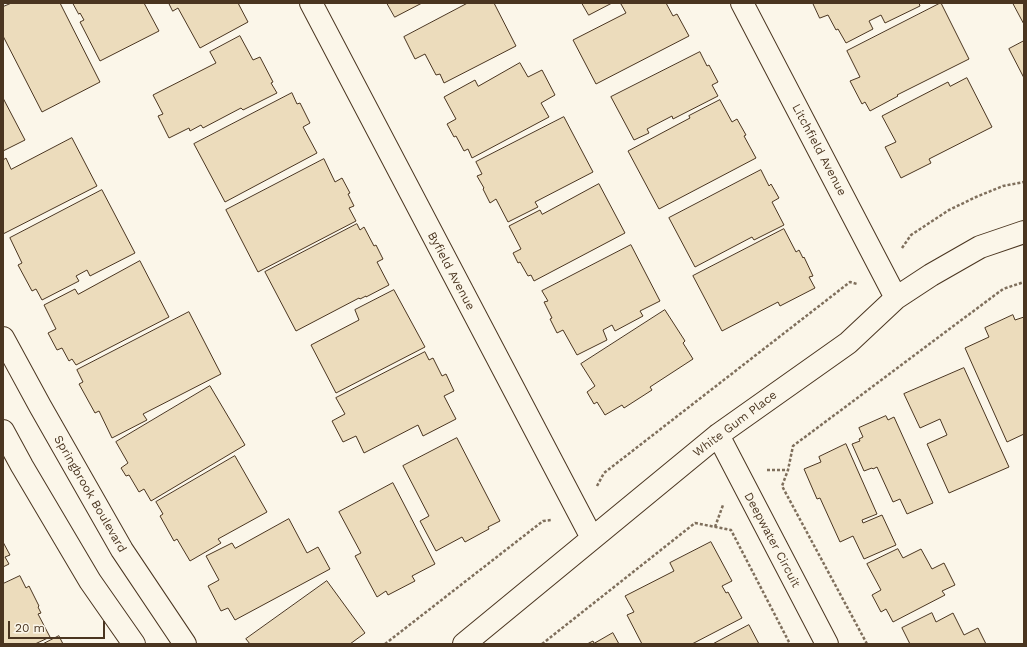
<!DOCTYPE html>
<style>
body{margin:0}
#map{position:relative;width:1027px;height:647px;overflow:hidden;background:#fbf6e9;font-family:"Work Sans",sans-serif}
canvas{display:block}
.frame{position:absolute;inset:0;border:4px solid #4a3520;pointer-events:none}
.scale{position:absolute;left:8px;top:621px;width:97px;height:18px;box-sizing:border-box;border:2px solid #4a3520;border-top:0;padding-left:5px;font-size:12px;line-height:14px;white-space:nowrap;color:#4a3520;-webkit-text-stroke:3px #fbf6e9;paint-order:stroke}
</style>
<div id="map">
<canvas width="1027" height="647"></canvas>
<div class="frame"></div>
<div class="scale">20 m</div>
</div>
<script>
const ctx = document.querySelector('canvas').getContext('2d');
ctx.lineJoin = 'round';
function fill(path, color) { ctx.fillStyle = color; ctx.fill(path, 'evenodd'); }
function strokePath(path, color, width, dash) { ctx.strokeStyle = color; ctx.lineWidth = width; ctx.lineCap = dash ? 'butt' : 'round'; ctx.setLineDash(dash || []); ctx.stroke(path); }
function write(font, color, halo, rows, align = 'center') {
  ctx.font = font + ' "Work Sans",sans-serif'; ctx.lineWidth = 3; ctx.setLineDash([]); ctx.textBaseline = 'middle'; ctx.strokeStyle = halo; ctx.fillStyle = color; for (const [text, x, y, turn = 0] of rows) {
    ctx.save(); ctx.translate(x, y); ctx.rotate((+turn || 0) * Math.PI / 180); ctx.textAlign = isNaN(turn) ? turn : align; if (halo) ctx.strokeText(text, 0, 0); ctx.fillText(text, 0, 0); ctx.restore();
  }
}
const building = new Path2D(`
 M12 3H60L100 82 42 112 3 36V7Z
 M73 3H144L159 31 100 61 80 22 84 20 80 13 79 14Z
 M169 3H238L248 22 200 48 178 8 173 11Z
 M387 3H422L395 17Z
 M468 3H494L516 46 444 83 440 74 436 75 425 54 415 59 404 37Z
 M582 3H612L589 15Z
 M622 3H666L673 16 677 14 689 36 596 84 573 40 626 13 621 4Z
 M813 3H919L920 6 885 23 881 15 869 21 873 29 846 43 838 29 836 30 828 15 820 18Z
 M941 3 969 59 897 95 898 96 870 111 865 102 862 104 850 81 860 77 847 51Z
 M1013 3H1024V24Z
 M240 36 253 60 260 57 273 82 271 83 277 93 243 110 241 108 203 128 201 125 190 131 189 128 169 138 158 116 163 114 153 95 216 63 210 52Z
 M1024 41V78L1009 49Z
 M700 52 707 66 709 65 718 82 712 85 718 96 673 119 672 116 647 129 649 133 634 140 611 97Z
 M520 63 528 77 542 70 555 95 541 103 549 117 472 158 468 149 464 151 456 136 454 137 447 124 456 119 444 97 475 80 478 86Z
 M967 78 992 127 929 159 931 163 901 178 885 147 896 142 882 116 948 82 950 86Z
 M292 93 297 104 300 103 310 123 303 127 317 153 225 202 194 144Z
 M3 98 25 140 3 151Z
 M720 100 732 122 737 119 746 135 744 136 756 158 659 209 628 151 690 118 689 116Z
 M564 117 593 172 535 202 538 207 508 222 496 199 490 203 483 189 484 188 477 176 482 174 476 162Z
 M72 138 97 186 3 234V160L6 158 11 169Z
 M324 159 335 182 342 178 350 193 348 194 354 206 349 208 356 221 258 272 226 210Z
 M761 170 769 186 771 184 779 198 772 202 784 225 754 240 752 237 695 267 669 218Z
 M599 184 625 233 534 281 531 275 528 276 520 262 518 263 513 253 521 249 509 226 540 210 542 214Z
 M102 190 135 253 90 276 87 270 76 276 79 281 42 300 36 289 32 291 18 265 22 263 10 238Z
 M357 224 360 230 364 227 374 246 376 245 383 259 377 262 389 285 366 297V296L360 299 359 298 296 331 265 272Z
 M784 229 796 252 799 250 803 258 804 257 813 276 809 277 815 288 780 306 778 302 722 331 693 276Z
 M631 245 660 301 640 311 643 316 615 331 612 325 603 330 607 340 577 355 563 330 557 333 550 319 552 318 544 302 548 301 542 291Z
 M140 261 169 317 76 365 72 359 69 361 62 348 57 350 48 333 56 329 44 305 75 289 78 294Z
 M394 290 425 347 336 393 311 345 359 320 355 310Z
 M665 310 685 341 683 343 693 359 650 387 652 390 624 408 622 405 605 415 597 402 594 404 587 392 595 386 581 364Z
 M189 312 221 374 143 414 147 420 112 438 99 411 95 413 79 384 83 382 77 370Z
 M1013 315 1015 320 1024 317V434L1007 442 965 348 989 337 985 328Z
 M425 352 429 360 433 358 442 376 446 374 454 391 444 396 456 419 423 436 418 425 364 453 356 436 343 442 332 421 345 414 336 398Z
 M964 368 1009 467 949 493 927 444 947 435 940 419 920 428 904 394Z
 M210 386 245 445 151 501 144 489 139 492 129 475 126 476 121 468 128 463 116 442Z
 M886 416 888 420 894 417 933 503 907 514 900 499 893 502 877 467 873 469 872 468 864 471 852 444 860 441 859 439 863 437 859 428Z
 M457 438 500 521 488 527 489 529 465 542 462 537 436 551 420 521 429 516 403 466Z
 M846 444 877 514 862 520 863 523 882 515 896 545 864 559 853 536 840 542 820 498 817 499 804 469 821 462 819 457Z
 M235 456 267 512 218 539 221 543 190 561 177 539 174 541 160 516 163 514 156 502Z
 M393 483 435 564 412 576 415 581 388 595 386 591 377 597 355 556 361 553 339 512Z
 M289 519 307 553 318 547 330 569 235 620 228 608 221 611 208 586 219 580 206 556 232 543 235 548Z
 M3 542 10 555 5 557 9 564 3 567Z
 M711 542 732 581 722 586 726 593 728 592 742 618 692 644H642L627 615 634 612 625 596 674 571 670 563Z
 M898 549 903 558 921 549 932 569 944 563 955 585 942 591 945 595 893 622 886 609 881 612 872 595 881 590 867 564Z
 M20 576 26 588 29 586 39 606 38 607 41 613 38 614 50 637 35 644H3V584Z
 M327 581 365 633 350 644H250L246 639Z
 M932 613 936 622 953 613 964 635 978 628 986 644H910L902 628Z
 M749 625 759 644H713Z
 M613 633 619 644H587L593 641 594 643Z
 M59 636 63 644H43Z`);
fill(building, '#ecdcbc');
strokePath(building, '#4a3520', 1);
const minor = new Path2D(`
 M311 3 592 538
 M742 3 896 298
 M3 338 40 406 122 550 185 644
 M3 431 22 466 90 581 134 644
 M718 435 827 644
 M464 644 718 435 848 343 896 298 931 275 980 247 1024 232`);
strokePath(minor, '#4a3520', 24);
strokePath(new Path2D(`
 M902 248 911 235 949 210 976 197 1003 186 1024 182
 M767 470H788
 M597 486 604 473 850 282 857 284
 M715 527 723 505
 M385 644 543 521 551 520
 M542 644 695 523 731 530 790 644
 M867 644 782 486 788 470 793 446 1003 289 1024 282`), '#7f6f5c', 2.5, [3, 2]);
strokePath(minor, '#fbf6e9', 22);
write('12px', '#4a3520', '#fbf6e9', [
 ["Litchfield Avenue",819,150,62],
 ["Byfield Avenue",451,271,62],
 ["White Gum Place",735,424,-37],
 ["Springbrook Boulevard",90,494,60],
 ["Deepwater Circuit",772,540,62]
]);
</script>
